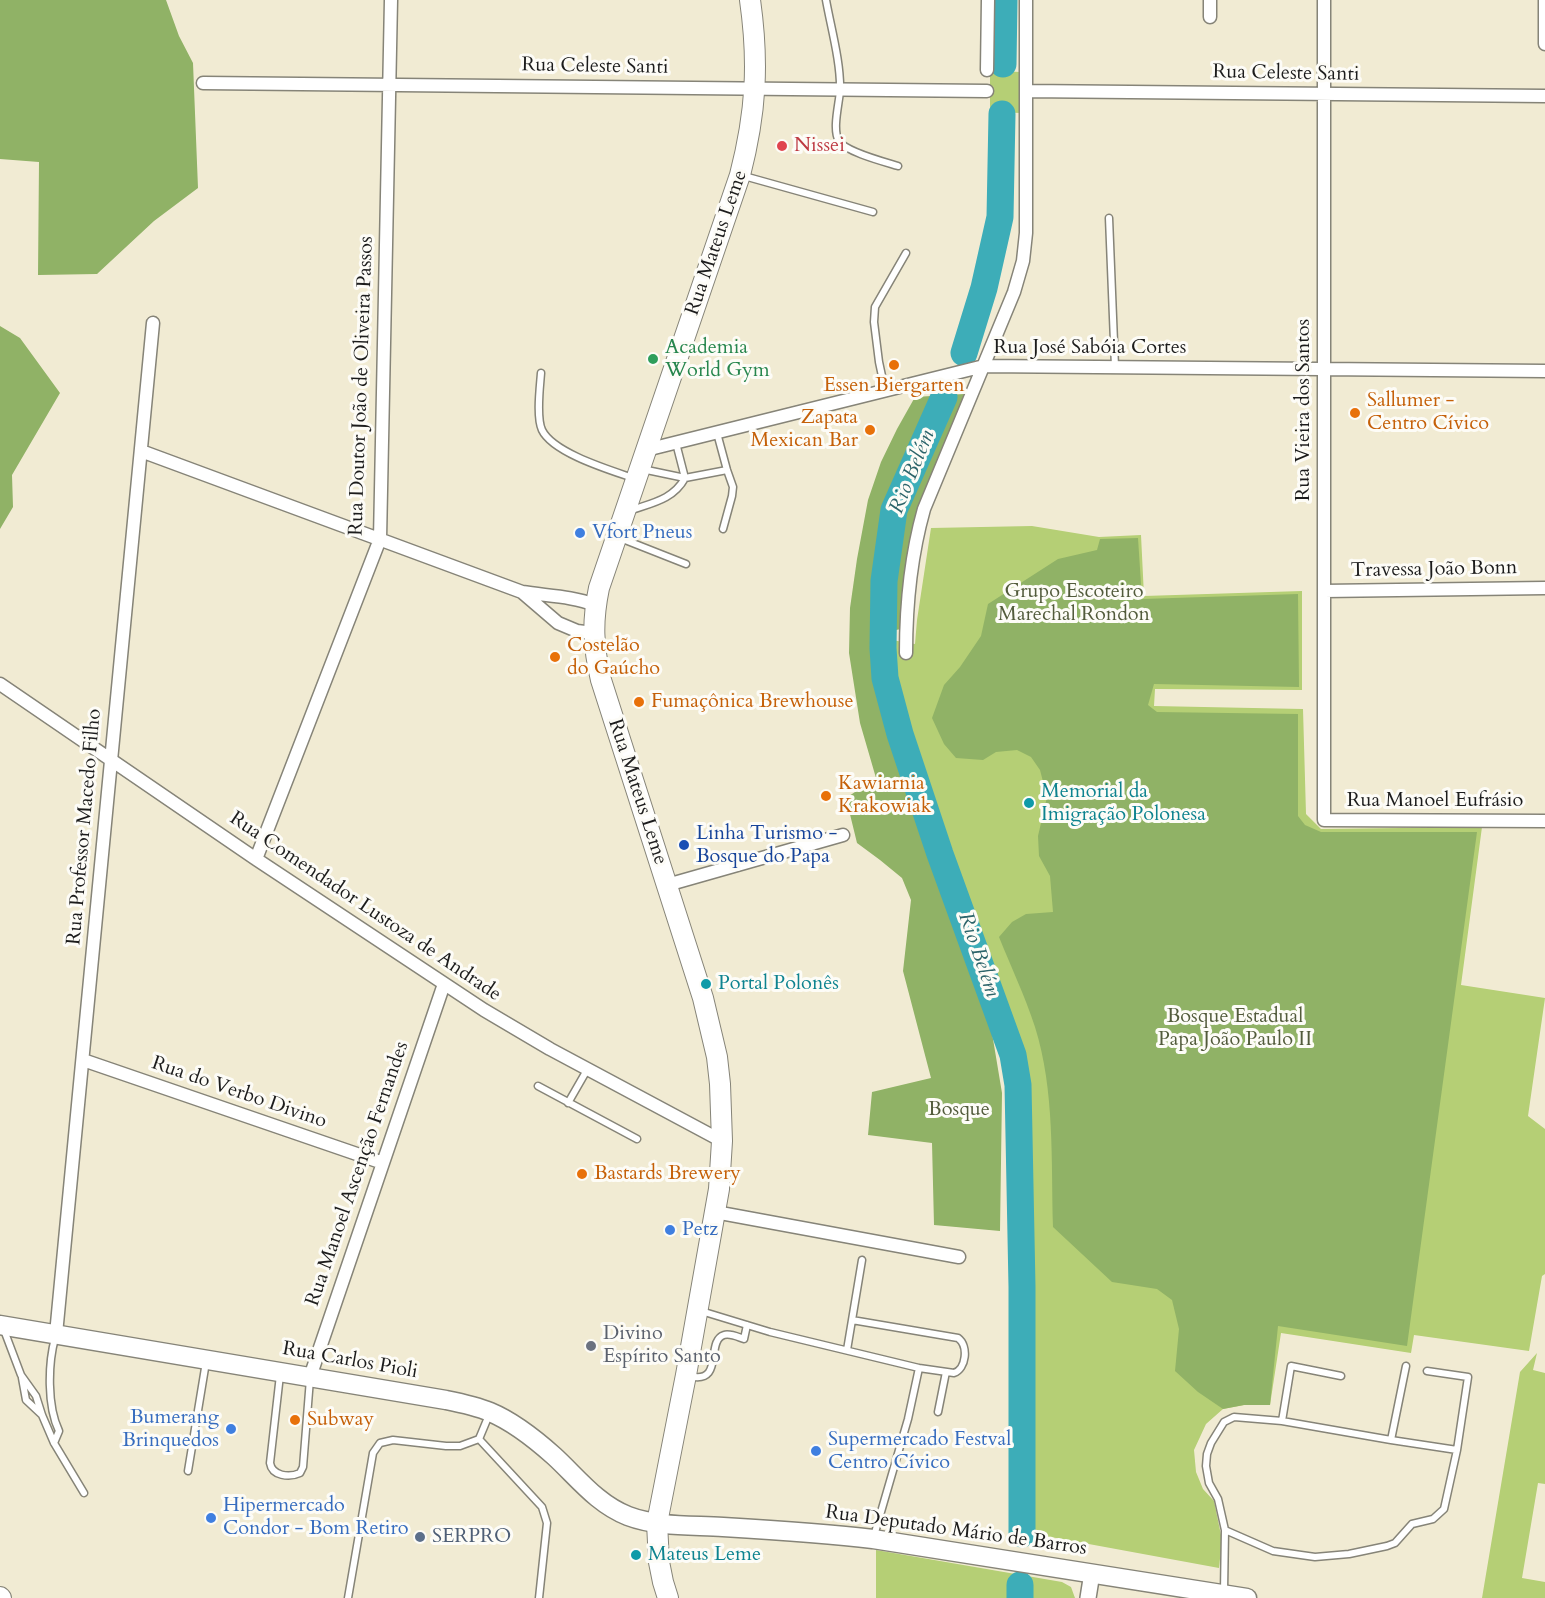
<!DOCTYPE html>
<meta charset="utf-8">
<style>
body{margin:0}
canvas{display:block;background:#f1ebd3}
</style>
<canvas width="1545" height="1598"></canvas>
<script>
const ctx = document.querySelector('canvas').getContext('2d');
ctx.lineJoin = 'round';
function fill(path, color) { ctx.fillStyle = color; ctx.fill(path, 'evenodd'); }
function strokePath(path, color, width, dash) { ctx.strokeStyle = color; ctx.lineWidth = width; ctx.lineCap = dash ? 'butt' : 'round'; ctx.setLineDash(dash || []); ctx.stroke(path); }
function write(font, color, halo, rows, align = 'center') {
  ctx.font = font + ' Cardo,serif'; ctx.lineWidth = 6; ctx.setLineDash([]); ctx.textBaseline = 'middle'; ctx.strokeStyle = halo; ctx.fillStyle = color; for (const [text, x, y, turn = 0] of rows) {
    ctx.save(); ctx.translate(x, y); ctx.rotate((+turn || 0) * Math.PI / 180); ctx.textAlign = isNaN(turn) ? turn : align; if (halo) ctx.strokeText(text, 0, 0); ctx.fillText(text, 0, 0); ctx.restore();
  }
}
fill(new Path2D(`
 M990 71 1022 72 1021 113 990 112Z
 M1032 526 1099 537 1141 535 1144 596 1302 591V690L1155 689 1154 706 1303 709 1306 814 1321 829 1482 827 1461 985 1545 998 1528 1116 1545 1129V1274L1542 1276 1529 1351 1414 1335 1411 1353 1281 1333 1270 1405H1244L1223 1409 1206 1424 1194 1450 1196 1472 1203 1489 1214 1501 1222 1540 1219 1568 1029 1533 1026 1092 1019 1053 966 907 905 724 893 672 892 640 915 644 917 620 931 528Z
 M1537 1353 1533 1370 1545 1373V1484L1538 1483 1522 1578 1545 1582V1598H1482L1520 1372Z
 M876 1550 1062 1582 1071 1587 1075 1598H876Z`), '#b5cf75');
fill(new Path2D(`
 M0 0H166L179 36 193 63 198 188 154 221 97 274 38 275 39 162 0 159Z
 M0 326 20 338 60 393 12 475 13 507 0 529Z
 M964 394 945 449 931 483 901 629 876 634 880 675 898 751 936 872 990 1021 1002 1093 1000 1231 934 1225 932 1143 868 1135 872 1092 931 1078 903 971 911 900 902 878 880 860 857 843 846 798 876 778 860 723 849 653 850 608 857 559 868 500 881 462 897 429 915 397Z
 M1138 538 1142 599 1298 594 1299 687 1154 684 1148 705 1157 712 1298 714V816L1305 825 1321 832H1477L1407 1346 1278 1326 1270 1405H1244L1223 1409 1198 1392 1175 1371 1179 1329 1172 1300 1157 1289 1112 1282 1053 1227C1051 1160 1055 1091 1035 1027 1025 996 1011 967 999 937L1012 922 1026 914 1053 912 1050 876 1039 856 1038 836 1047 797 1040 770 1031 757 1017 750 996 752 983 760 956 758 944 744 932 718 944 685 960 667 981 636 988 604 1058 559 1097 550 1100 539Z`), '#90b266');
strokePath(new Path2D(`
 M1003 64 1004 0
 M964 353 984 288 1000 217 1002 114
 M944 397 894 510 884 581 883 648 885 678 900 734 940 854 1013 1055 1018 1085 1022 1287V1534
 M1020 1585V1598`), '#3dadb8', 27);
const service = new Path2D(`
 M826 0C831 28 841 63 840 91 839 104 832 130 839 141 846 152 885 162 898 166
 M744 176 873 212
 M1109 218 1115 367
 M541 373C540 387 536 417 542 430 553 453 610 470 633 478
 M885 390 879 362 874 322 875 307 906 253
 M717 433 727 470 733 487 732 496 723 529
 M642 469 685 478 727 470
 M629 511C651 503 673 500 685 478L676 443
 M620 538 686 564
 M538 1086 637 1139
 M568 1103 587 1070
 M701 1311 770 1332 919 1368 954 1373C966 1369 969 1346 958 1338L852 1320
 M4 1330 21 1375 36 1396 42 1415 54 1443 84 1493
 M847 1350 862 1260
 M1406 1366 1391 1440 1457 1450
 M280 1375 270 1463C272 1476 289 1478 300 1473L303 1467 310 1379
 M689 1376C725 1385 705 1341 724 1335 730 1333 738 1337 744 1339L747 1325
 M22 1378 26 1400 42 1415
 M938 1412 946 1372
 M1282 1421 1391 1440
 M479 1439 542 1507 547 1523 539 1598
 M479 1439 489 1415
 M54 1443 59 1431C47 1406 48 1364 55 1338
 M188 1471 206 1362
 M1225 1530 1273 1551 1315 1557 1349 1554 1387 1546 1395 1543 1412 1524 1433 1519 1444 1509 1457 1450 1468 1377 1427 1371
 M874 1536 908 1419 919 1368
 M1224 1591 1225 1530 1218 1499 1209 1483 1206 1466 1207 1454 1211 1443 1224 1422 1234 1417 1282 1421 1291 1366 1341 1376
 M348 1598 373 1453 380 1443 393 1440 446 1446H460L479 1439`);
const minor = new Path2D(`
 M1324 0V820L1545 821
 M1545 0V44
 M1210 17V0
 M987 70 988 0
 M203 83 987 91
 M1026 91 1545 96
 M646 450 984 366 1545 371
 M141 451 522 592C547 596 572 596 595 605
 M1324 591 1545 588
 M523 593 558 623 577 631 593 633
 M906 653C906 605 911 555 924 509L1014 292 1023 261 1026 233V0
 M0 684 256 859 484 1010 550 1049 722 1141
 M256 859 380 539 391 0
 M667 885 843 835
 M83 1060 383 1163
 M715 1212 959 1257
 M56 1334 153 323
 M310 1377 444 984`);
const tertiary = new Path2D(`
 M1088 1598 1092 1573`);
const secondary = new Path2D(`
 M0 1325 446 1400C461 1403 476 1406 490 1412 514 1422 535 1439 554 1456 577 1477 597 1504 628 1516 657 1527 692 1525 723 1527 773 1530 823 1533 873 1539L1247 1598`);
const primary = new Path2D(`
 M0 1597 1 1598
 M668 1598 663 1582 659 1562 657 1523 686 1375 719 1189 722 1141 720 1084 717 1057 703 998 601 680C593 646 592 622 599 588L740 175C756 113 759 63 750 0`);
strokePath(service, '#868478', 9);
strokePath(minor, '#868478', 15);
strokePath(tertiary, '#868478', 18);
strokePath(secondary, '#868478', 21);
strokePath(primary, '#868478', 22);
strokePath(service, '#fff', 6);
strokePath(minor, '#fff', 12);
strokePath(tertiary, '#fff', 15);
strokePath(secondary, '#fff', 18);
strokePath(primary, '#fff', 20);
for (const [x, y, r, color] of [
 [782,146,6,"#e0444e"],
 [653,359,6,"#2e9e5b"],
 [894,365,6,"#e8710a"],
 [1355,413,6,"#e8710a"],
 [870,430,6,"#e8710a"],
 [580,533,6,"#3f7fe0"],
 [555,657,6,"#e8710a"],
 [639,702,6,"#e8710a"],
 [826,796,6,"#e8710a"],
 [1029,803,6,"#0f9aa8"],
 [684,845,6,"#1a4fb4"],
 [706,984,6,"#0f9aa8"],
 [582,1174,6,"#e8710a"],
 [670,1230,6,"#3f7fe0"],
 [591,1346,6,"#6b7280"],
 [295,1420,6,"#e8710a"],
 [231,1429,6,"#3f7fe0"],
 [816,1451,6,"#3f7fe0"],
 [211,1518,6,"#3f7fe0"],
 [420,1537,6,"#5c6f8a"],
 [636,1555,6,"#0f9aa8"]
]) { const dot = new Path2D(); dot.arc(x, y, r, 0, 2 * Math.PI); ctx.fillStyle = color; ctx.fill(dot); strokePath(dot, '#fdfcf7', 2); }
write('20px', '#1c1c1c', '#fdfcf7', [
 ["Rua Celeste Santi",595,67,1],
 ["Rua Celeste Santi",1286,74,1],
 ["Rua Mateus Leme",717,243,-71],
 ["Rua José Sabóia Cortes",1090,348],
 ["Rua Doutor João de Oliveira Passos",362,386,-88],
 ["Rua Vieira dos Santos",1304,410,-90],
 ["Travessa João Bonn",1434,570,-1],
 ["Rua Mateus Leme",637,792,72],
 ["Rua Manoel Eufrásio",1435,801],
 ["Rua Professor Macedo Filho",85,827,-85],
 ["Rua Comendador Lustoza de Andrade",365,907,34],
 ["Rua do Verbo Divino",239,1093,19],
 ["Rua Manoel Ascenção Fernandes",358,1174,-71],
 ["Rua Carlos Pioli",350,1361,10],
 ["Rua Deputado Mário de Barros",956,1531,8]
]);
write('20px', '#be3a42', '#fdfcf7', [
 ["Nissei",794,146]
], 'left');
write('20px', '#27864d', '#fdfcf7', [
 ["Academia",665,348],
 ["World Gym",665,371]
], 'left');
write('20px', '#c56008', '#fdfcf7', [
 ["Essen Biergarten",894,386,"center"],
 ["Sallumer -",1367,401],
 ["Centro Cívico",1367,424],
 ["Zapata",858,418,"right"],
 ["Mexican Bar",858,441,"right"],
 ["Costelão",567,646],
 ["do Gaúcho",567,669],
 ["Fumaçônica Brewhouse",651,702],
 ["Kawiarnia",838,784],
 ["Krakowiak",838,807],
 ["Bastards Brewery",594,1174],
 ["Subway",307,1420]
], 'left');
write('20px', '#366cbe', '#fdfcf7', [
 ["Vfort Pneus",592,533],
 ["Petz",682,1230],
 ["Bumerang",219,1418,"right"],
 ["Brinquedos",219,1441,"right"],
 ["Supermercado Festval",828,1440],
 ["Centro Cívico",828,1463],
 ["Hipermercado",223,1506],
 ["Condor - Bom Retiro",223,1529]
], 'left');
write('20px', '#525b3b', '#fdfcf7', [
 ["Grupo Escoteiro",1074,592],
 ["Marechal Rondon",1074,615],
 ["Bosque Estadual",1235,1017],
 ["Papa João Paulo II",1235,1040],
 ["Bosque",959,1110]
]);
write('20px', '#0d838f', '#fdfcf7', [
 ["Memorial da",1041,792],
 ["Imigração Polonesa",1041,815],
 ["Portal Polonês",718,984],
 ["Mateus Leme",648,1555]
], 'left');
write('20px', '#164399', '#fdfcf7', [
 ["Linha Turismo -",696,834],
 ["Bosque do Papa",696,857]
], 'left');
write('20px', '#5b616d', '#fdfcf7', [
 ["Divino",603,1334],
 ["Espírito Santo",603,1357]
], 'left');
write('20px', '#4e5e75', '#fdfcf7', [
 ["SERPRO",432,1537]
], 'left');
write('italic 21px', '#2c646a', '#fdfcf7', [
 ["Rio Belém",913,472,-68],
 ["Rio Belém",978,955,71]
]);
</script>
